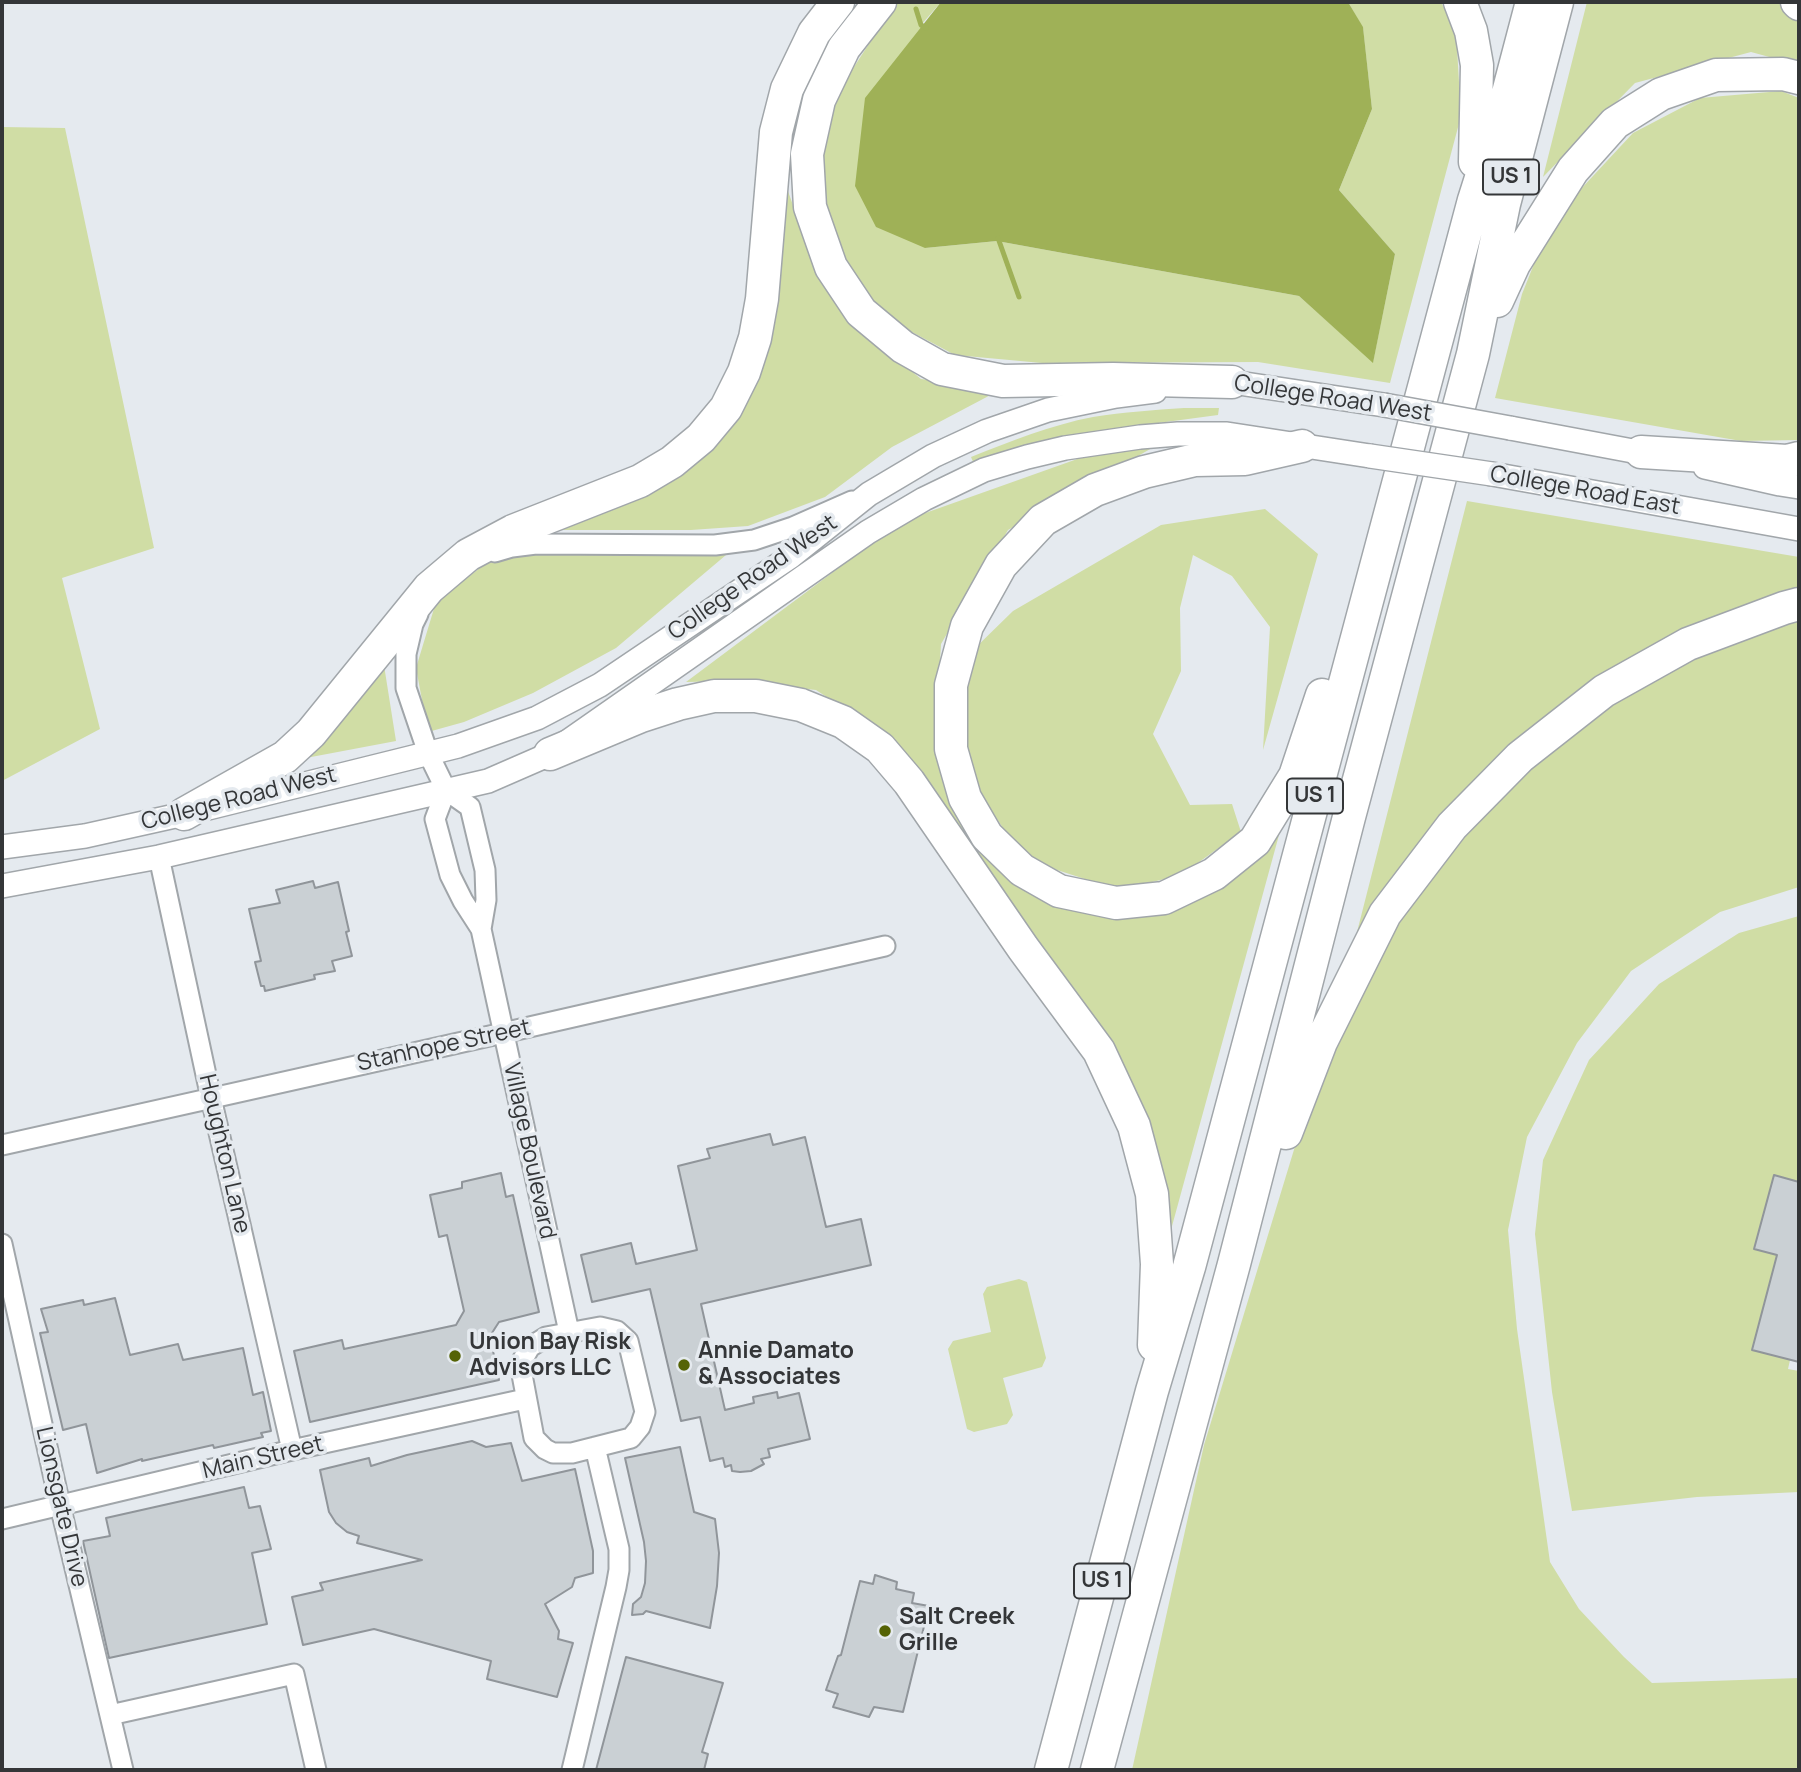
<!DOCTYPE html>
<style>
body{margin:0}
#map{position:relative;width:1801px;height:1772px;overflow:hidden;background:#e5eaef;font-family:Manrope,sans-serif}
canvas{display:block}
.frame{position:absolute;inset:0;border:4px solid #343638;pointer-events:none}
</style>
<div id="map">
<canvas width="1801" height="1772"></canvas>
<div class="frame"></div>
</div>
<script>
const ctx = document.querySelector('canvas').getContext('2d');
ctx.lineJoin = 'round';
function fill(path, color) { ctx.fillStyle = color; ctx.fill(path, 'evenodd'); }
function strokePath(path, color, width, dash) { ctx.strokeStyle = color; ctx.lineWidth = width; ctx.lineCap = dash ? 'butt' : 'round'; ctx.setLineDash(dash || []); ctx.stroke(path); }
function write(font, color, halo, rows, align = 'center') {
  ctx.font = font + ' Manrope,sans-serif'; ctx.lineWidth = 7; ctx.setLineDash([]); ctx.textBaseline = 'middle'; ctx.strokeStyle = halo; ctx.fillStyle = color; for (const [text, x, y, turn = 0] of rows) {
    ctx.save(); ctx.translate(x, y); ctx.rotate((+turn || 0) * Math.PI / 180); ctx.textAlign = isNaN(turn) ? turn : align; if (halo) ctx.strokeText(text, 0, 0); ctx.fillText(text, 0, 0); ctx.restore();
  }
}
fill(new Path2D(`
 M896 2H941L921 25 925 248 997 241 1299 296 1373 362 1395 254 1339 190 1372 109 1363 28 1348 2H1441L1456 31 1461 116 1390 383 1258 362 1042 363 955 355 893 322 854 286 820 219 819 121Z
 M1587 2H1777L1799 19V65L1751 52 1635 83 1543 177Z
 M1781 91 1799 98V440L1741 441 1495 398 1522 294 1538 254 1566 205 1633 133 1700 98Z
 M2 127 65 128 154 548 62 578 100 729 2 781Z
 M785 183 802 230 843 314 921 379 1000 390 892 447 825 497 748 526 691 530H537L738 413Z
 M1184 408H1219L1218 415 1076 434 1019 448 974 464 971 457C1011 441 1051 425 1093 417 1124 412 1154 410 1184 408Z
 M1159 444 1008 530 941 644 936 729 1023 885 1193 897 1279 835 1166 1248 1148 1134 891 739 816 690 732 681 686 682 900 522 1097 452Z
 M1467 501 1799 557V594L1615 669 1447 815 1357 932Z
 M1265 509 1318 554 1263 750 1270 627 1232 576 1193 555 1180 608 1181 671 1153 734 1190 805 1232 804 1241 832 1181 875 1119 890 1023 859 962 765 969 654 1013 611 1161 525Z
 M540 551 726 555 616 648 533 693 464 722 428 732 416 668 436 602 485 564Z
 M1799 619V887L1720 912 1631 971 1577 1043 1527 1137 1508 1230 1517 1329 1550 1562 1579 1609 1624 1657 1652 1683 1799 1678V1770H1132L1204 1445 1307 1107 1366 971 1405 907 1484 807 1610 702 1745 630Z
 M383 659 396 741 290 761Z
 M1799 916V1182L1774 1175 1755 1249 1784 1257 1790 1360 1788 1369 1799 1371V1492L1697 1497 1572 1511 1552 1392 1535 1234 1543 1160 1589 1060 1659 984 1739 933Z
 M1019 1279 1027 1282 1046 1358 1042 1367 1003 1378 1013 1415 1007 1424 974 1432 967 1429 948 1349 953 1341 991 1332 983 1294 987 1287Z`), '#d0dda5');
fill(new Path2D(`
 M941 2H1348L1363 27 1372 109 1339 190 1395 254 1373 363 1299 296 997 241 925 248 876 227 855 186 865 98Z`), '#9fb157');
strokePath(new Path2D(`
 M916 9 921 25 926 28
 M998 238 1019 297`), '#9fb157', 5);
const building = new Path2D(`
 M313 881 315 888 338 882 349 931 346 932 352 956 332 961 335 971 314 975 315 979 265 991 264 986H261L255 962 261 961 249 909 280 903 276 890Z
 M770 1134 773 1145 805 1137 826 1227 861 1219 871 1265 701 1304 725 1410 754 1403 753 1397 777 1392 778 1398 799 1393 810 1439 768 1449 770 1457 761 1459 764 1464 751 1471 740 1472 732 1471 731 1465 725 1467 723 1458 710 1461 700 1417 681 1421 650 1289 592 1302 581 1255 631 1243 636 1264 697 1250 678 1166 710 1158 707 1149Z
 M501 1173 506 1197 513 1195 539 1312 499 1322 490 1336 499 1380 310 1422 294 1351 342 1340 344 1349 456 1325 464 1311 447 1235 439 1237 430 1195 462 1188V1182Z
 M1774 1175 1799 1182V1362L1752 1350 1777 1255 1754 1249Z
 M115 1298 130 1355 178 1344 183 1360 243 1348 253 1395 263 1392 271 1431 261 1433 263 1437 214 1448 213 1445 142 1461V1459L97 1473 86 1424 63 1430 40 1333 48 1332 41 1309 83 1300 84 1305Z
 M472 1441 486 1447 511 1443 522 1481 575 1469 593 1551V1573L575 1578 572 1587 545 1604 559 1631 558 1639 573 1643 557 1697 487 1679 491 1661 374 1629 303 1645 292 1597 323 1590 320 1583 422 1560 357 1543 359 1536 347 1532 336 1523 329 1512 320 1470 369 1458 371 1466 407 1455Z
 M680 1447 694 1512 715 1519 719 1553 717 1586 710 1628 646 1611 643 1614 632 1615 633 1604 641 1597 645 1583 646 1561 644 1542 625 1458Z
 M244 1487 249 1508 260 1506 271 1549 252 1553 267 1624 109 1658 83 1541 110 1536 106 1518Z
 M875 1575 897 1582 896 1589 914 1593 912 1603 929 1606 903 1712 874 1707 869 1717 833 1707 838 1694 826 1690 838 1656 841 1655 860 1581 873 1584Z
 M626 1657 723 1683 702 1752 708 1754 704 1770H596Z`);
fill(building, '#cad0d4');
strokePath(building, '#90959a', 2);
const minor = new Path2D(`
 M495 552 512 547 536 544 715 545 754 540 793 527 852 501
 M418 614 413 624 406 654V688L428 753 446 790 470 807 485 870 486 900 481 929
 M446 790 435 819 450 875 463 901 481 929 569 1332
 M159 857 211 1098 292 1450
 M2 1145 503 1033 885 946
 M2 1244 60 1505 123 1770
 M600 1327 617 1331 628 1341 645 1412 640 1427 631 1438 572 1453H553L545 1449 534 1438 520 1364 530 1347 546 1337Z
 M2 1519 292 1450 525 1399
 M110 1715 294 1674 316 1770
 M572 1770 616 1587 619 1570V1549L595 1447`);
const tertiary = new Path2D(`
 M1217 384 1232 382 1384 405
 M1510 428 1654 455
 M1705 467 1780 484 1799 487
 M1492 474 1799 529
 M2 847 85 836 184 814 458 746 537 718 600 685 790 557 869 494 933 456 987 431 1048 410 1116 396 1155 391
 M2 886 159 857 488 781 550 754 868 532 924 499 984 470 1027 457 1065 448 1140 437 1178 434H1227L1370 456`);
const trunk = new Path2D(`
 M880 2 844 48 819 100 807 154 810 207 831 267 861 312 903 347 942 369 1003 381 1113 379 1232 382
 M1460 2 1471 31 1477 65 1475 162
 M1797 2 1799 4
 M1497 301 1514 264 1573 170 1615 123 1661 94 1716 75 1783 74 1799 78
 M1302 446 1245 459 1195 460 1144 472 1095 490 1043 520 1001 565 967 626 951 685V749L965 798 987 836 1022 870 1059 891 1116 903 1164 898 1214 874 1255 841 1295 776 1322 695
 M1641 452 1787 461 1799 458
 M550 754 641 716 678 704 714 696H756L801 705 843 722 880 748 909 782 1023 948 1099 1051 1134 1126 1152 1194 1157 1264 1154 1345
 M184 814 285 757 311 733 429 588 468 555 513 531 640 481 672 462 701 438 726 408 744 372 755 338 762 299 776 132 787 89 814 33 838 2
 M1286 1133 1321 1042 1385 914 1452 826 1520 757 1604 691 1688 644 1784 608 1799 604
 M1051 1770 1152 1391 1189 1267 1474 200 1508 93 1532 2
 M1097 1770 1234 1264 1349 817 1473 354 1504 204 1557 2`);
strokePath(minor, '#a1a6aa', 23);
strokePath(tertiary, '#a1a6aa', 26);
strokePath(trunk, '#a1a6aa', 35);
strokePath(minor, '#fff', 19);
strokePath(tertiary, '#fff', 23);
strokePath(trunk, '#fff', 32);
const tertiaryBridge = new Path2D(`
 M1384 405 1510 428
 M1370 456 1492 474`);
strokePath(tertiaryBridge, '#a1a6aa', 26, []);
strokePath(tertiaryBridge, '#fff', 23);
for (const [x, y, r, color] of [
 [455,1356,7,"#556305"],
 [684,1365,7,"#556305"],
 [885,1631,7,"#556305"]
]) { const dot = new Path2D(); dot.arc(x, y, r, 0, 2 * Math.PI); ctx.fillStyle = color; ctx.fill(dot); strokePath(dot, '#e5eaef', 2.5); }
for (const [x, y, w] of [
 [1511,177,56],
 [1315,796,56],
 [1102,1581,56]
]) { const box = new Path2D(); box.roundRect(x - w / 2, y - 17.5, w, 35, 5); ctx.fillStyle = '#e5eaef'; ctx.fill(box); strokePath(box, '#343638', 2); }
write('bold 21px', '#343638', null, [
 ["US 1",1511,177],
 ["US 1",1315,796],
 ["US 1",1102,1581]
]);
write('23px', '#343638', '#e5eaef', [
 ["College Road West",1333,399,9],
 ["College Road East",1585,491,10],
 ["College Road West",753,578,-35],
 ["College Road West",239,799,-14],
 ["Stanhope Street",444,1046,-12],
 ["Village Boulevard",529,1151,78],
 ["Houghton Lane",224,1154,77],
 ["Main Street",263,1458,-13],
 ["Lionsgate Drive",61,1507,77]
]);
write('bold 23px', '#343638', '#e5eaef', [
 ["Union Bay Risk",469,1343],
 ["Advisors LLC",469,1369],
 ["Annie Damato",698,1352],
 ["& Associates",698,1378],
 ["Salt Creek",899,1618],
 ["Grille",899,1644]
], 'left');
</script>
